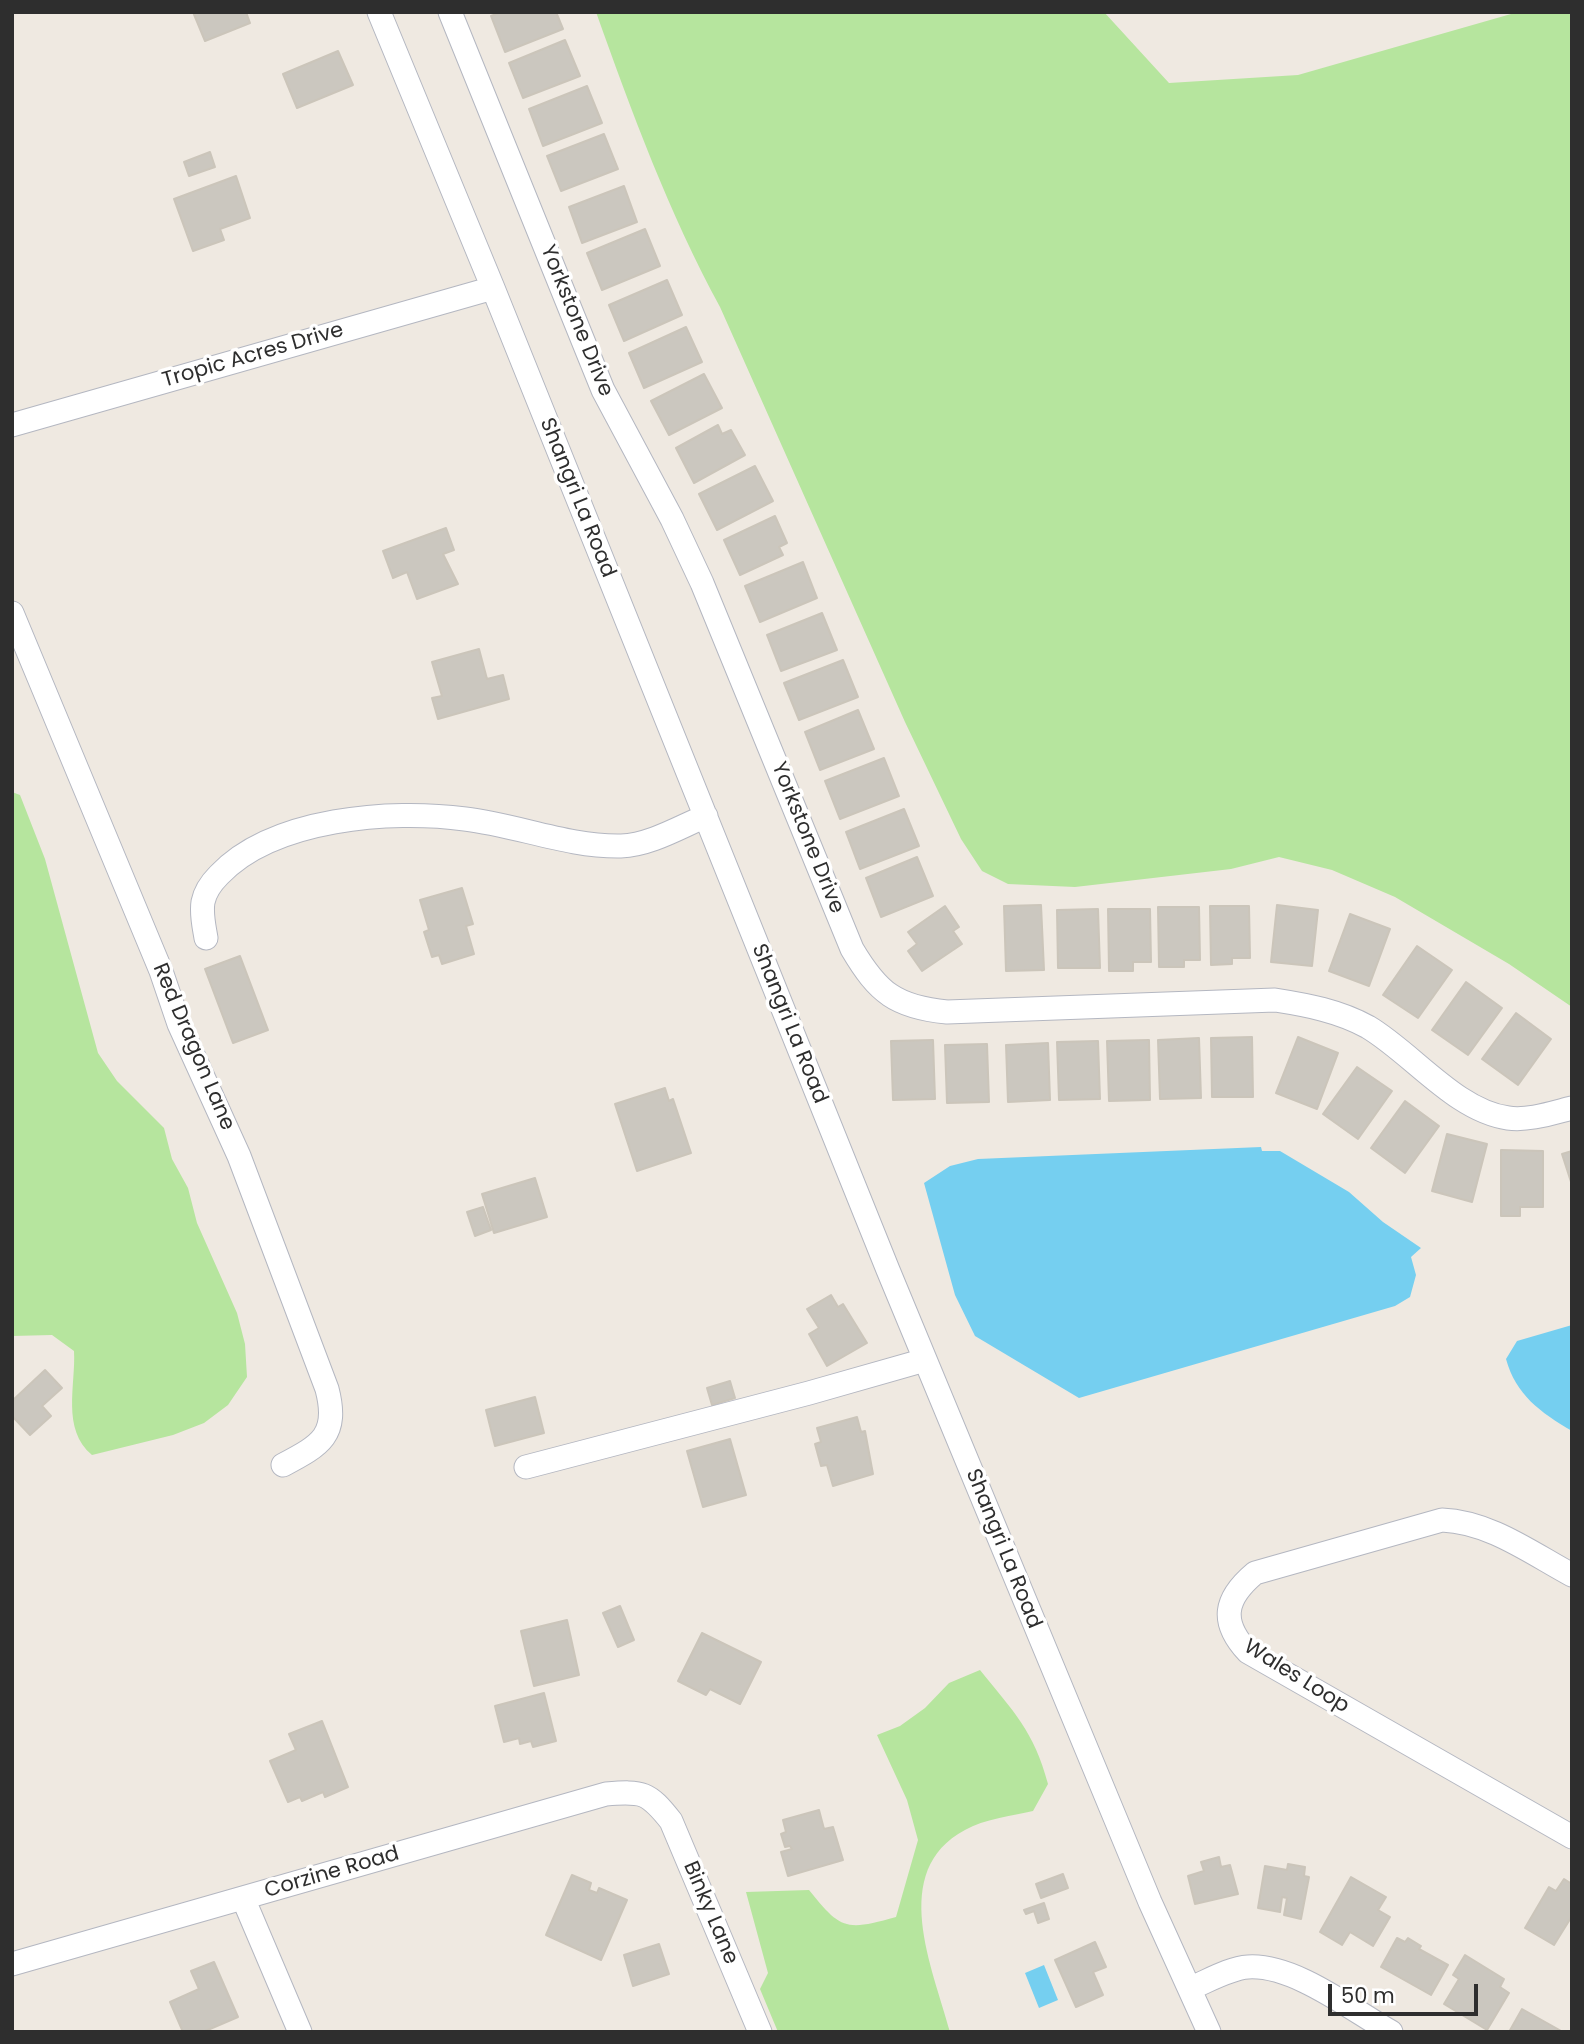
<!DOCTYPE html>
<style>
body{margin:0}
#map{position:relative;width:1584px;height:2044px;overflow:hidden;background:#efe9e1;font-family:Poppins,sans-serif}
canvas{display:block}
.frame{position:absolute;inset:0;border:14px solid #2e2e2e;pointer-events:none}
.scale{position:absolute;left:1328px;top:1984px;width:150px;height:32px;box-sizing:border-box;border:4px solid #2e2e2e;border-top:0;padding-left:9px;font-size:21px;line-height:24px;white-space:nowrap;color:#2e2e2e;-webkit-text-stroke:5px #fff;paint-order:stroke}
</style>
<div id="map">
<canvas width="1584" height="2044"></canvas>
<div class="frame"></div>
<div class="scale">50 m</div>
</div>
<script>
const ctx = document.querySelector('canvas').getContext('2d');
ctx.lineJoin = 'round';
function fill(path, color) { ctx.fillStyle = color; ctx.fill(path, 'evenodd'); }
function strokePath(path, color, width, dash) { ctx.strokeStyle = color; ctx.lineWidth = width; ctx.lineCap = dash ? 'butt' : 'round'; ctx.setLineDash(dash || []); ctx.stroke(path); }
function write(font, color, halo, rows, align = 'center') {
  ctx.font = font + ' Poppins,sans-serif'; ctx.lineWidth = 7; ctx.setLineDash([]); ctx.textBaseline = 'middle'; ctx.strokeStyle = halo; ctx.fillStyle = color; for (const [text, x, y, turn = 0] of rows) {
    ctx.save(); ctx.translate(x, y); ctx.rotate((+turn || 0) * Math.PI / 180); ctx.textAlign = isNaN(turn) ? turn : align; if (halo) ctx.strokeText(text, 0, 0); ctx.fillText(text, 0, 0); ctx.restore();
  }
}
fill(new Path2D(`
 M596 12H1104L1169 83 1298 75 1518 12H1572V1007L1509 964 1395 897 1332 870 1279 857 1231 869 1075 887 1008 884 982 871 961 839 905 722 720 307C669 213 632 113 596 12Z
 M12 792 20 795 45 859 98 1053 117 1081 164 1128 172 1159 188 1188 197 1223 237 1313 245 1344 247 1377 228 1405 204 1423 173 1435 92 1455C61 1429 76 1385 74 1351L52 1335 12 1336Z
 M980 1670C1013 1711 1034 1731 1048 1784L1033 1811C1012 1816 984 1819 965 1830 888 1871 933 1968 950 2032H778L760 1989 768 1973 746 1892 809 1890C841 1930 846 1931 896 1917L918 1840 907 1800 877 1735 900 1726 925 1708 949 1683Z`), '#b6e59e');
fill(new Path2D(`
 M1261 1147 1262 1151H1280L1349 1192 1383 1222 1421 1248 1411 1257 1416 1275 1410 1297 1395 1306 1079 1398 975 1336 955 1295 924 1183 950 1166 978 1159Z
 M1572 1325V1431C1540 1412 1516 1395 1506 1359L1517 1341Z
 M1044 1965 1058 2000 1039 2008 1025 1973Z`), '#75cff0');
const building = new Path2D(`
 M193 12H246L250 23 205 41Z
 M501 12H556L563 29 505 52 491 16Z
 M565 40 580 76 523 98 509 63Z
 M338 51 353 85 297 108 283 74Z
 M587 86 602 123 543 146 529 109Z
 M604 134 618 169 561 191 547 156Z
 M210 152 215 167 189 176 184 162Z
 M236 176 250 218 220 229 224 240 193 251 174 199Z
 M624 186 637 222 582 243 569 207Z
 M645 229 660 266 602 290 587 253Z
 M667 280 682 315 624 341 609 305Z
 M686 327 702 362 644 388 629 353Z
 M704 374 722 408 669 435 651 401Z
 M718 425 722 434 731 430 745 455 694 483 676 448Z
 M755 466 773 501 717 530 699 494Z
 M775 516 787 543 779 547 783 555 740 575 724 540Z
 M446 528 454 550 443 554 458 584 417 599 407 572 393 578 383 551Z
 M803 562 817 598 760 622 745 586Z
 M822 613 837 650 781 671 767 635Z
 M479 649 487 679 503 675 509 699 438 719 432 698 442 696 432 662Z
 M843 660 858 697 799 720 784 683Z
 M858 710 874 749 820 770 805 732Z
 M884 758 899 796 840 819 825 781Z
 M904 809 919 846 860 869 846 832Z
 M917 857 933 896 881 917 866 878Z
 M462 888 473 924 466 926 474 954 442 964 439 955 432 957 424 932 429 930 420 900Z
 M1041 905 1044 970 1006 971 1004 906Z
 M1277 905 1318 910 1312 966 1271 962Z
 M945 906 959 927 953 931 962 944 922 971 908 951 917 944 908 932Z
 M1210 906H1249L1250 958H1232V964L1211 965Z
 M1158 907H1199L1200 960H1184V967H1159Z
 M1098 909 1100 968H1058L1057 910Z
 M1108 909H1150L1151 962H1133V971H1109Z
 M1350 914 1390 929 1369 986 1329 971Z
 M1417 946 1452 970 1418 1018 1383 995Z
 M240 956 268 1030 233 1043 205 969Z
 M1466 982 1502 1008 1468 1055 1432 1030Z
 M1516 1013 1551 1039 1518 1085 1482 1059Z
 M1252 1037 1253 1097H1212L1211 1038Z
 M1298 1037 1338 1053 1317 1109 1276 1093Z
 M1199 1038 1201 1098 1160 1099 1158 1040Z
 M933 1040 935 1099 893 1100 891 1041Z
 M1149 1040 1150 1100 1109 1101 1107 1041Z
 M1098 1041 1100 1099 1059 1100 1057 1042Z
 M1048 1043 1050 1100 1008 1102 1006 1045Z
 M987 1044 989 1102 947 1103 945 1045Z
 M1357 1067 1392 1091 1358 1139 1323 1114Z
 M665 1088 669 1101 673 1099 691 1153 637 1171 615 1104Z
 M1405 1101 1439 1126 1405 1173 1371 1148Z
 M1447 1134 1487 1144 1472 1202 1432 1191Z
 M1501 1150 1543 1151V1207H1520V1216H1501Z
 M1572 1151V1185L1562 1154Z
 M535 1178 547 1217 494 1233 482 1194Z
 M483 1207 491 1230 475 1236 467 1212Z
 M831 1295 838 1307 843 1304 867 1343 827 1366 809 1334 819 1328 807 1309Z
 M45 1370 62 1388 42 1406 51 1416 30 1435 12 1416V1401Z
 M730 1381 735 1398 712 1405 707 1388Z
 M535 1397 544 1433 495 1446 486 1410Z
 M857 1417 861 1432 865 1431 873 1474 833 1486 827 1465 821 1466 815 1444 821 1442 817 1428Z
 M730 1439 746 1495 703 1507 687 1451Z
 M620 1606 634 1640 618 1647 603 1613Z
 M567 1620 579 1675 534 1686 521 1631Z
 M702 1633 761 1662 740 1704 710 1689 706 1695 678 1681Z
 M544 1693 556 1741 533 1747 531 1741 520 1744 519 1738 504 1742 495 1706Z
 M322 1721 348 1787 325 1797 323 1792 302 1801 300 1797 288 1802 270 1761 296 1750 289 1734Z
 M819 1810 824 1829 833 1827 843 1860 788 1876 781 1852 792 1849 790 1846 785 1847 781 1834 786 1832 783 1820Z
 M1219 1857 1221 1867 1230 1865 1238 1894 1195 1904 1188 1876 1204 1871 1201 1862Z
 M1288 1864 1305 1867 1304 1876 1309 1877 1301 1919 1284 1915 1287 1898 1282 1897 1280 1912 1258 1908 1265 1866 1287 1870Z
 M1063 1874 1068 1888 1041 1898 1036 1884Z
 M572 1875 591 1883 589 1890 597 1893 599 1888 627 1900 601 1960 546 1935Z
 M1351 1877 1386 1897 1378 1910 1390 1917 1373 1946 1350 1932 1342 1945 1320 1932Z
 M1564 1879 1572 1884V1916L1554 1945 1525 1928 1549 1887 1556 1891Z
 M1044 1903 1049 1919 1038 1923 1034 1911 1026 1914 1024 1910Z
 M1397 1938 1405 1942 1408 1938 1421 1946 1419 1949 1448 1965 1431 1995 1381 1967Z
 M1095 1942 1106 1967 1093 1972 1103 1995 1076 2007 1055 1960Z
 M659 1944 669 1974 633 1986 624 1955Z
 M1465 1955 1504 1979 1500 1987 1509 1993 1487 2030 1444 2004 1459 1979 1453 1975Z
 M214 1962 238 2017 203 2032H183L170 2002 199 1989 191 1971Z
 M1522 2009 1563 2032H1509Z`);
fill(building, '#cbc7bf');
strokePath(building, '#cbc5ba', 2);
const minor = new Path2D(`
 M379 12 493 288 888 1270 1150 1902 1209 2032
 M450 12 603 390 672 519 702 583 852 949C878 993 896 1007 947 1012L1275 1000C1307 1005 1339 1011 1368 1027 1412 1053 1456 1111 1508 1118 1528 1121 1552 1113 1572 1108
 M12 425 493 288
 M12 613 161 971 179 1024 239 1156 327 1389C339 1435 321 1445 283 1465
 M206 938C204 926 201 914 203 902 205 892 212 882 219 875 273 818 391 809 465 819 517 825 568 847 621 846 650 845 680 827 706 816
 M526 1467 809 1393 925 1360
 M1572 1575C1531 1553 1490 1522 1442 1520L1255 1573C1224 1599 1220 1622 1248 1652L1572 1837
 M243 1898 300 2032
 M12 1964 606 1794C643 1791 648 1792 671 1821L760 2032
 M1191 1988C1208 1981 1230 1968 1248 1967 1294 1964 1352 2010 1391 2032`);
strokePath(minor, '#b4b7c1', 25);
strokePath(minor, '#fff', 23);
write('21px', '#2e2e2e', '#fff', [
 ["Yorkstone Drive",576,321,68],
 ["Tropic Acres Drive",253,356,-16],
 ["Shangri La Road",577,498,68],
 ["Yorkstone Drive",807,838,68],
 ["Shangri La Road",789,1024,68],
 ["Red Dragon Lane",193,1047,67],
 ["Shangri La Road",1003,1549,68],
 ["Wales Loop",1296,1677,32],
 ["Corzine Road",332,1873,-16],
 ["Binky Lane",710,1913,67]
]);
</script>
